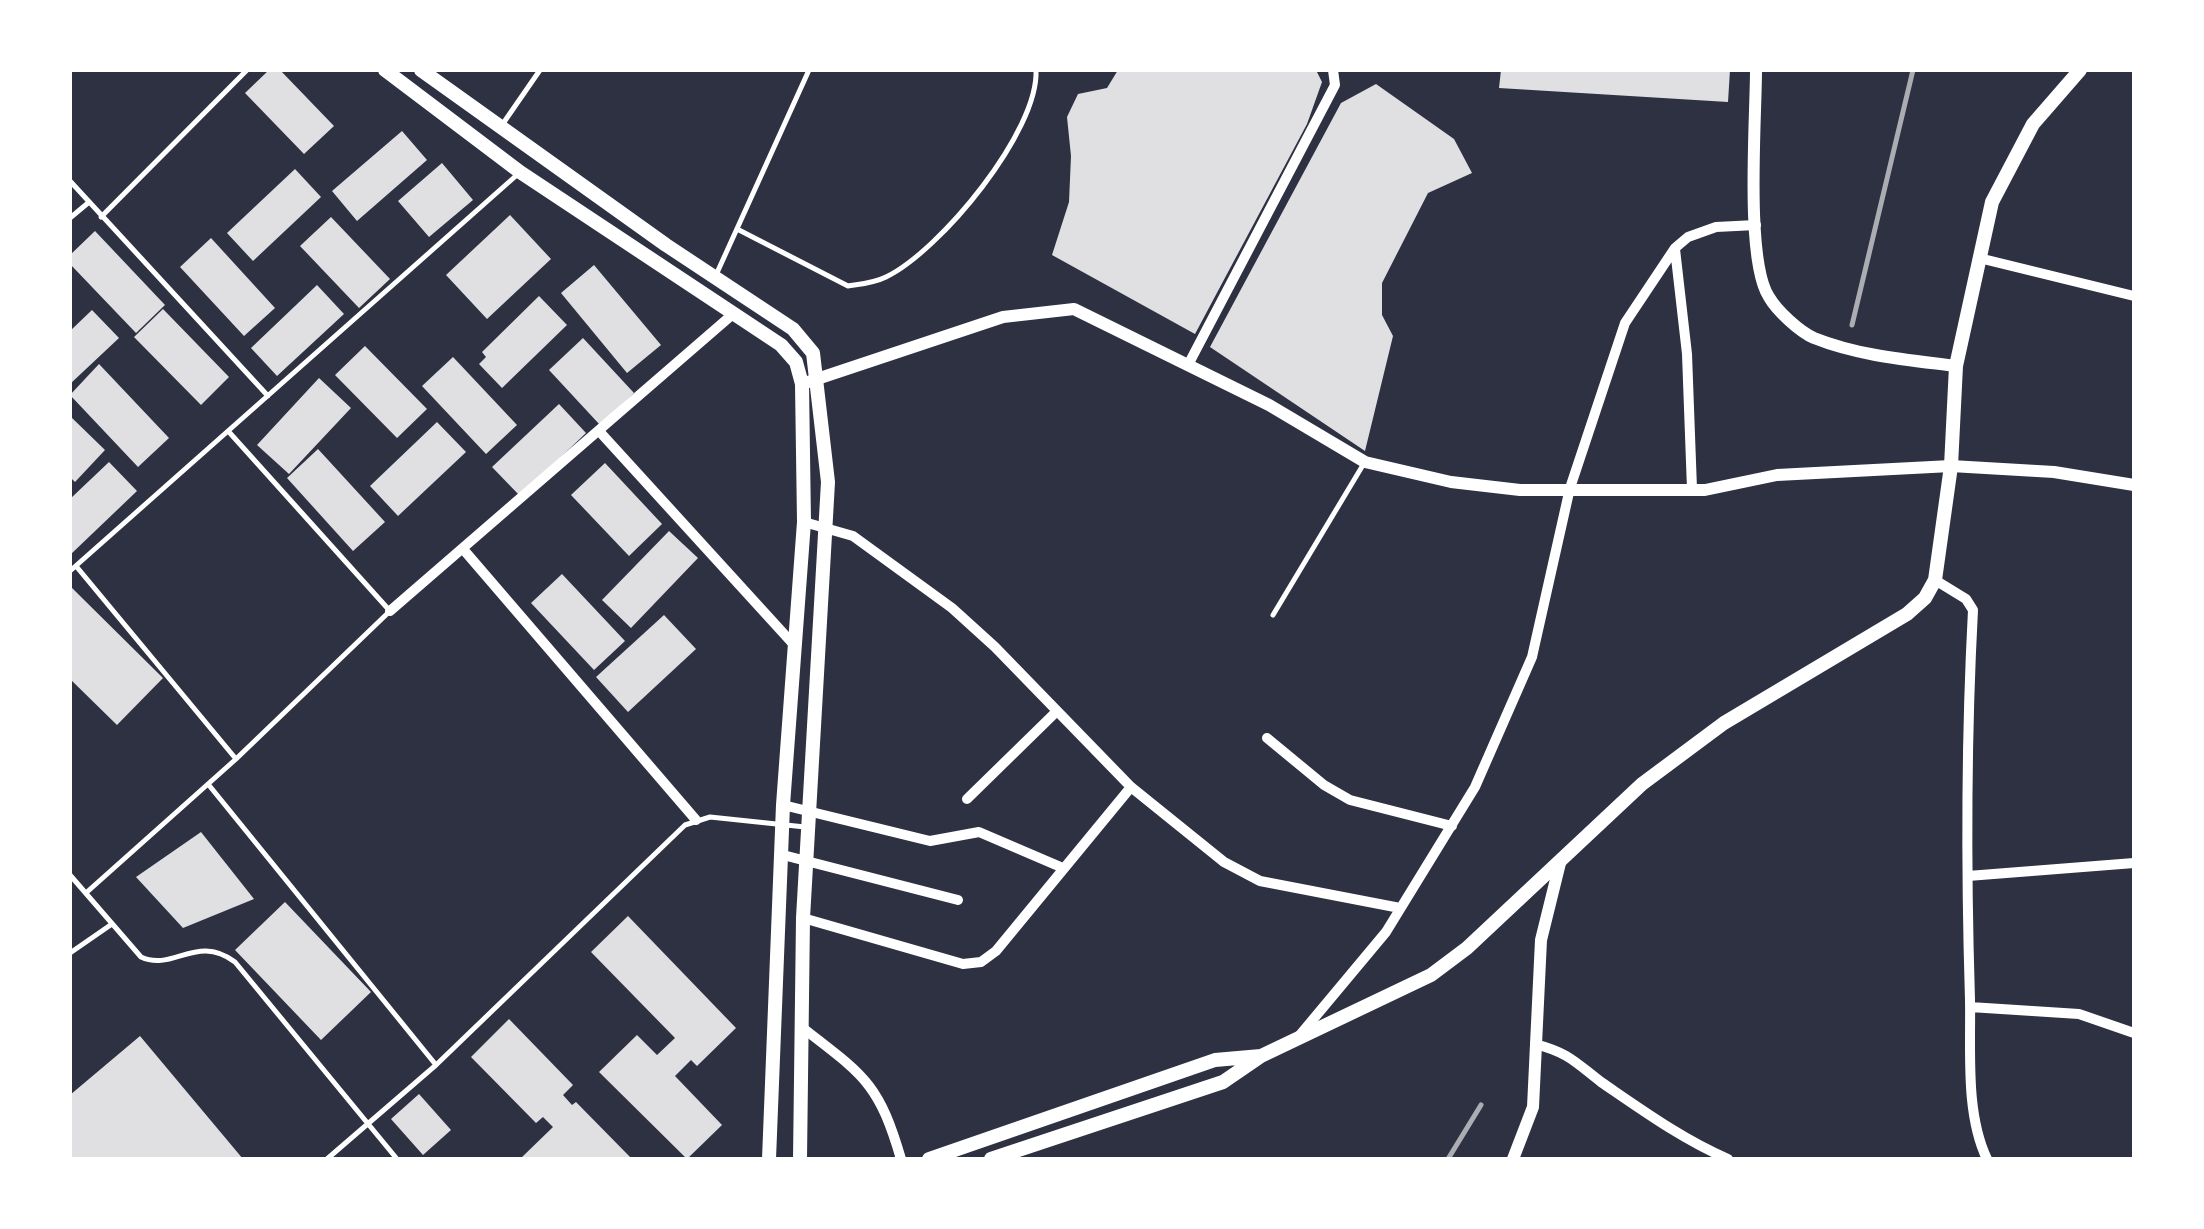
<!DOCTYPE html>
<style>
body{margin:0}
#map{position:relative;width:2204px;height:1229px;overflow:hidden;background:#2d3142;font-family:Raleway,sans-serif}
canvas{display:block}
.frame{position:absolute;inset:0;border:72px solid #fff;pointer-events:none}
</style>
<div id="map">
<canvas width="2204" height="1229"></canvas>
<div class="frame"></div>
</div>
<script>
const ctx = document.querySelector('canvas').getContext('2d');
ctx.lineJoin = 'round';
function fill(path, color) { ctx.fillStyle = color; ctx.fill(path, 'evenodd'); }
function strokePath(path, color, width, dash) { ctx.strokeStyle = color; ctx.lineWidth = width; ctx.lineCap = dash ? 'butt' : 'round'; ctx.setLineDash(dash || []); ctx.stroke(path); }
fill(new Path2D(`
 M269 70H280L334 126 304 154 245 93Z
 M1118 70H1316L1322 82 1307 124 1195 334 1052 255 1069 202 1071 156 1067 117 1078 94 1107 88Z
 M1501 70H1730L1728 102 1499 88Z
 M1376 84 1454 139 1472 173 1428 193 1382 283V315L1393 336 1365 451 1210 347 1341 103Z
 M402 131 427 160 357 221 332 191Z
 M442 163 473 200 429 237 398 201Z
 M295 169 321 197 253 261 227 233Z
 M510 215 551 259 487 319 446 275Z
 M331 217 390 279 359 308 300 246Z
 M95 231 165 305 136 333 70 264V255Z
 M211 238 275 308 244 336 180 267Z
 M594 265 661 345 627 373 561 293Z
 M317 285 344 314 277 376 251 348Z
 M539 296 567 325 502 388 479 364 486 357 482 352Z
 M163 309 229 377 201 405 134 337Z
 M92 310 119 338 70 384V331Z
 M583 338 634 393 600 425 549 370Z
 M365 346 427 409 397 438 335 375Z
 M453 357 517 425 486 454 422 386Z
 M99 364 169 438 138 467 70 395Z
 M319 378 351 408 289 474 257 445Z
 M559 404 586 433 520 496 492 467Z
 M70 416 105 450 75 482 70 477Z
 M437 422 466 452 398 516 370 486Z
 M318 449 385 522 353 551 287 478Z
 M109 462 137 491 70 555V499Z
 M605 463 662 524 629 556 571 495Z
 M669 531 698 558 631 628 602 600Z
 M562 574 625 641 594 670 531 603Z
 M70 586 163 678 117 725 70 679Z
 M664 615 696 649 628 712 596 677Z
 M201 832 254 899 183 928 136 877Z
 M285 902 371 992 321 1040 235 950Z
 M628 916 736 1028 697 1066 691 1060 675 1076 722 1125 687 1159 599 1072 637 1035 657 1055 675 1038 591 952Z
 M509 1019 573 1085 563 1095 572 1105 576 1102 632 1159H520L553 1127 543 1117 536 1123 471 1057Z
 M140 1036 243 1159H70V1095Z
 M419 1094 451 1130 423 1155 391 1119Z`), '#e0e0e3');
strokePath(new Path2D(`
 M502 125 540 70
 M70 181 268 396
 M101 217 247 70
 M70 218 88 203
 M737 229 848 286C861 284 874 283 886 277 940 251 1039 131 1036 70
 M716 275 809 70
 M76 566 236 759
 M70 571 518 174
 M1273 615 1363 465
 M208 784 436 1065
 M70 875 141 957C173 972 197 933 235 962L397 1159
 M87 892 236 759 390 611 229 432
 M70 953 112 924
 M327 1159 436 1065 685 825 710 817 805 827`), '#fff', 5);
strokePath(new Path2D(`
 M1675 249 1687 354 1692 489
 M1979 258 2134 296
 M1188 365 1335 85 1333 70
 M599 431 795 646
 M804 522 853 536 952 608 995 647 1131 787 1224 862 1260 881 1400 908
 M463 549 696 820
 M1935 580 1966 599 1973 610C1966 740 1966 870 1970 1000 1971 1050 1965 1113 1987 1159
 M390 611 733 314
 M1267 738 1324 785 1350 800 1452 826
 M967 799 1056 712
 M783 805 930 841 979 832 1063 868
 M783 855 958 900
 M1968 876 2134 863
 M803 918 963 964 981 962 996 951 1131 787
 M1970 1007 2079 1014 2134 1033
 M804 1029C865 1076 879 1084 901 1159
 M1300 1035 1386 932 1475 787 1532 657 1570 488 1625 323 1675 248 1688 237 1716 227 1756 225
 M1535 1044C1569 1053 1575 1062 1601 1082 1642 1110 1682 1139 1728 1159`), '#fff', 10);
strokePath(new Path2D(`
 M1756 70C1756 118 1745 261 1769 297 1777 311 1800 332 1814 338 1859 356 1909 360 1956 366
 M802 384 1003 317 1074 309 1269 405 1365 462 1451 482 1520 490H1705L1777 475 1951 466 2054 472 2134 485
 M1513 1159 1533 1107 1541 940 1561 859`), '#fff', 12);
strokePath(new Path2D(`
 M385 70 520 172 781 345 796 362 802 384 804 522 783 805 769 1159
 M421 70 666 245 793 329 813 353 828 482 803 918 800 1159
 M929 1159 1215 1060 1261 1056
 M991 1159 1223 1082 1261 1056 1431 975 1467 948 1642 784 1724 723 1907 614 1925 598 1935 580 1951 466 1956 366 1992 202 2033 124 2080 70`), '#fff', 14);
strokePath(new Path2D(`
 M1852 325 1913 70
 M1448 1159 1481 1105`), '#abadb3', 5);
</script>
